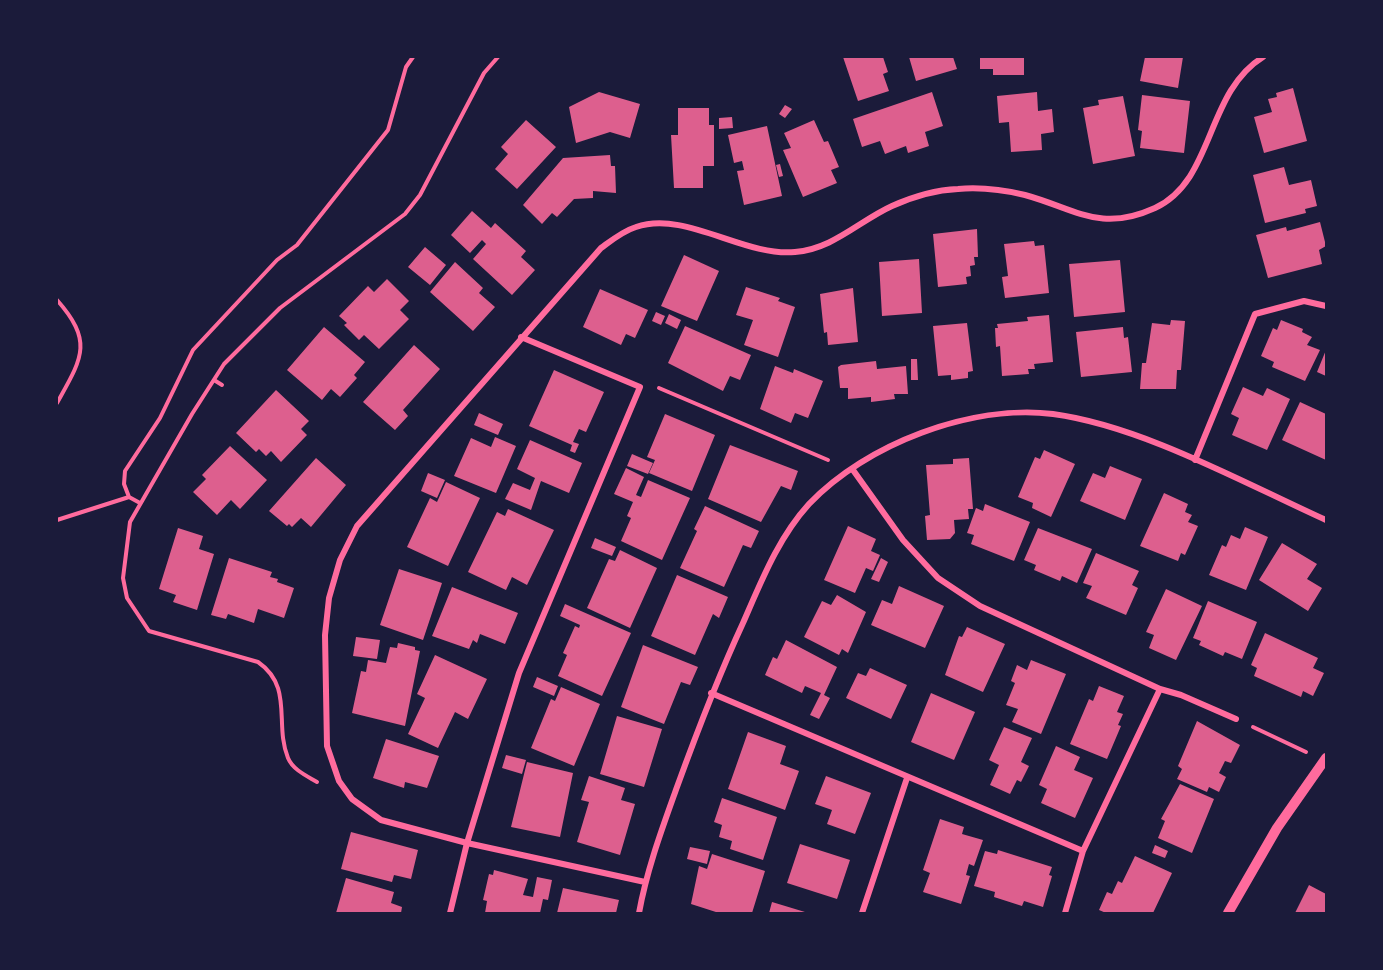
<!DOCTYPE html>
<style>
body{margin:0}
#map{position:relative;width:1383px;height:970px;overflow:hidden;background:#1b1b3a;font-family:"IBM Plex Serif",serif}
canvas{display:block}
.frame{position:absolute;inset:0;border:58px solid #1b1b3a;pointer-events:none}
</style>
<div id="map">
<canvas width="1383" height="970"></canvas>
<div class="frame"></div>
</div>
<script>
const ctx = document.querySelector('canvas').getContext('2d');
ctx.lineJoin = 'round';
function fill(path, color) { ctx.fillStyle = color; ctx.fill(path, 'evenodd'); }
function strokePath(path, color, width, dash) { ctx.strokeStyle = color; ctx.lineWidth = width; ctx.lineCap = dash ? 'butt' : 'round'; ctx.setLineDash(dash || []); ctx.stroke(path); }
fill(new Path2D(`
 M843 57H883L888 72 883 74 889 91 858 101Z
 M909 57H953L957 69 916 81Z
 M980 57H1024V75H993V69H980Z
 M1145 57H1183L1178 88 1140 81Z
 M1293 88 1307 141 1264 153 1254 117 1272 112 1268 99 1277 97 1276 93Z
 M599 92 640 104 630 138 610 132 576 143 569 107Z
 M932 92 943 126 925 132 929 146 908 153 906 146 885 154 880 141 862 147 853 119Z
 M1037 92 1038 111 1052 109 1054 132 1041 134 1042 150 1011 152 1009 122 999 123 997 96Z
 M1142 95 1190 101 1184 153 1140 148 1142 131 1138 130Z
 M1123 96 1135 156 1093 164 1083 108 1099 105 1098 100Z
 M785 105 792 109 785 118 779 114Z
 M678 108H709V125H714V166H703V188H674L671 135H678Z
 M732 117 733 128 719 129V118Z
 M526 120 556 147 517 189 495 169 508 154 501 147Z
 M814 120 824 142 828 141 839 167 831 170 837 183 803 197 783 150 791 148 784 133Z
 M767 126 782 196 744 205 737 171 744 170 742 161 734 163 728 135Z
 M610 155 611 166H615L616 193 593 191V198L574 199 557 217 552 213 542 224 523 205 563 158Z
 M780 164 783 176 779 177 776 165Z
 M1284 167 1289 185 1311 180 1317 206 1305 209 1306 213 1265 223 1253 175Z
 M472 211 491 228 495 223 526 251 521 257 535 270 512 295 473 259 486 244 482 240 470 253 451 235Z
 M1320 222 1326 246 1319 250 1322 264 1268 278 1256 235 1286 227 1287 231Z
 M977 229 978 257H974L975 265 970 266 971 276 966 277 967 284 938 287 933 234Z
 M1034 241 1035 246 1044 245 1049 293 1005 298 1002 277 1008 276 1004 244Z
 M425 247 446 265 430 285 408 267Z
 M684 255 719 271 697 321 661 306Z
 M919 259 922 313 882 316 879 262Z
 M1120 260 1125 312 1074 317 1069 264Z
 M455 262 483 288 479 293 495 307 473 331 430 292Z
 M387 279 409 301 400 310 409 319 379 349 364 335 359 340 344 325 347 323 339 316 368 286 374 292Z
 M746 287 780 298 778 301 795 307 778 357 744 345 753 320 736 315Z
 M853 288 858 342 828 345 827 332 824 333 820 294Z
 M600 289 648 310 635 338 626 334 621 345 583 327Z
 M656 312 665 316 661 325 652 321Z
 M669 314 681 320 677 329 665 323Z
 M1049 315 1053 362 1034 364 1035 369H1028L1029 374 1002 376 1000 346 996 347 995 328H998L997 324 1028 321 1027 317Z
 M1171 320 1185 321 1181 370H1177L1176 389H1140L1142 363H1146L1152 323 1170 325Z
 M1281 320 1303 329 1302 332 1312 337 1307 345 1320 350 1305 381 1272 367 1274 362 1261 356 1273 328 1277 330Z
 M967 323 973 371 968 372V378L951 380V375L938 376 933 326Z
 M685 326 751 355 740 380 730 376 723 391 668 363Z
 M324 327 365 362 354 375 357 378 340 397 331 389 322 400 287 370Z
 M1123 327 1124 338 1128 337 1132 372 1081 377 1076 332Z
 M414 345 440 369 403 410 408 416 395 430 363 402Z
 M1326 350V376L1317 372Z
 M911 359H917L918 380H911Z
 M876 361 877 369 906 366 908 394H894L895 399 871 402V397L848 399V388H840L838 367 841 365Z
 M775 366 793 373 794 369 823 381 808 418 795 413 791 423 760 409Z
 M554 370 604 392 586 432 579 429 573 442 579 444 575 453 570 451 572 445 529 426Z
 M1243 387 1263 396 1267 388 1290 399 1267 450 1232 435 1239 418 1231 414Z
 M276 390 309 421 301 429 307 435 281 462 271 451 266 456 259 449 256 452 236 433Z
 M1300 402 1326 414V460L1282 440Z
 M479 413 503 424 498 435 474 425Z
 M665 414 715 435 692 491 649 473 655 460 647 457Z
 M495 437 516 446 496 493 454 476 471 438 491 447Z
 M530 440 582 463 569 493 541 481 531 510 505 499 513 483 530 490 535 478 517 469Z
 M730 445 798 471 791 490 781 486 761 522 708 499Z
 M230 446 267 480 240 509 231 500 217 515 193 492 206 479 202 475Z
 M1044 450 1075 464 1051 517 1032 508 1033 503 1018 497 1035 457 1040 459Z
 M632 454 653 463 648 474 627 466Z
 M316 458 346 485 311 527 301 518 292 527 289 524 287 526 269 511Z
 M969 458 973 509H968L969 519 954 520 955 533 950 539 927 540 925 516 930 515 926 465 953 464V459Z
 M1110 466 1142 479 1125 520 1080 501 1093 473 1105 478Z
 M626 468 644 477 636 495 641 497 648 480 690 498 662 560 621 541 631 518 627 516 633 502 614 494Z
 M428 473 445 480 437 498 421 491Z
 M446 482 480 498 448 566 407 547 430 498 437 502Z
 M1164 493 1188 504 1185 512 1192 515 1188 522 1198 526 1185 555 1181 553 1178 561 1140 546Z
 M985 504 1030 522 1014 561 971 544 974 535 967 533 976 508 983 511Z
 M705 506 759 531 751 548 743 545 724 587 680 568 697 531 694 529Z
 M508 509 554 530 527 585 512 577 506 590 468 572 497 512 505 516Z
 M848 526 876 539 871 551 880 555 873 571 866 568 855 593 824 580Z
 M1245 527 1268 537 1246 590 1209 575 1222 545 1226 547 1231 535 1240 539Z
 M178 528 203 536 199 549 214 554 197 610 173 602 176 595 159 589Z
 M1038 528 1092 549 1077 583 1062 576 1060 581 1034 570 1036 565 1024 560Z
 M595 538 616 547 612 556 591 548Z
 M1282 543 1317 564 1307 579 1322 588 1308 611 1259 580Z
 M620 550 657 568 630 628 587 608 609 559 615 561Z
 M1096 553 1139 571 1132 585 1138 588 1126 615 1086 598 1092 586 1083 583Z
 M229 558 272 572 270 577 278 579 277 582 294 588 284 618 258 609 254 623 228 614 226 619 211 615Z
 M881 558 888 562 879 582 871 579Z
 M399 569 442 583 423 640 380 625Z
 M677 575 728 597 719 618 713 614 695 655 651 636Z
 M899 586 944 606 925 648 871 625 882 600 892 604Z
 M452 587 518 613 505 644 480 634 477 643 473 640 469 649 432 636Z
 M1166 589 1202 606 1176 660 1149 648 1154 635 1146 632Z
 M837 595 866 612 848 653 842 649 839 655 804 637 822 601 831 605Z
 M1208 601 1257 622 1242 659 1225 652 1223 656 1199 645 1201 641 1193 638Z
 M565 604 631 633 602 696 558 676 567 655 563 653 575 626 579 628 580 625 560 616Z
 M967 627 1005 644 983 692 945 675 959 636 962 637Z
 M1265 633 1318 658 1313 668 1324 673 1313 696 1303 691 1301 697 1254 676 1257 668 1251 665Z
 M356 637 380 640 377 659 353 656Z
 M786 640 837 667 824 695 830 698 819 719 810 715 821 693 805 686 802 693 765 675 773 657 777 659Z
 M398 643 415 647V650L420 651 405 726 352 713 361 671 366 672 368 660 386 663 390 647 397 648Z
 M643 645 698 667 690 685 681 682 664 724 621 707Z
 M435 655 487 679 468 719 455 712 438 748 408 734 425 698 417 694Z
 M1031 660 1066 674 1041 734 1012 722 1018 709 1006 705 1015 683 1011 681 1017 665 1027 670Z
 M870 668 907 685 891 719 846 698 858 673 866 676Z
 M537 677 558 686 554 696 533 687Z
 M1099 686 1124 696 1117 712 1123 714 1118 725 1121 726 1107 759 1070 744 1089 699 1093 701Z
 M561 687 600 704 574 766 531 748 551 699 555 701Z
 M931 693 975 712 954 760 911 742Z
 M617 716 662 729 644 787 600 774Z
 M1197 721 1240 745 1231 763 1225 761 1219 773 1226 777 1219 792 1209 787 1207 792 1177 779 1182 769 1178 766Z
 M1004 727 1032 738 1021 762 1029 766 1021 782 1017 780 1010 794 990 785 999 765 989 760Z
 M748 732 786 746 780 764 799 771 785 810 728 789Z
 M386 739 439 756 427 788 405 782 404 788 373 778Z
 M1056 746 1080 757 1074 770 1093 778 1075 818 1041 803 1047 789 1039 785Z
 M506 755 526 760 522 774 502 768Z
 M527 762 573 773 560 837 511 827Z
 M589 776 625 788 621 800 635 804 620 855 577 842 589 802 581 800Z
 M826 776 871 793 855 834 827 824 832 810 815 804Z
 M1180 784 1214 799 1192 853 1158 838 1165 821 1161 819Z
 M722 798 777 817 763 860 730 849 732 841 719 837 722 825 714 822Z
 M940 819 964 827 962 834 983 840 974 866 969 864 966 875 970 876 961 904 923 892 930 873 923 870Z
 M351 832 418 850 411 879 394 875 392 882 341 869Z
 M800 844 850 860 837 899 787 883Z
 M1155 845 1168 851 1165 858 1152 853Z
 M690 847 710 851 707 864 687 859Z
 M998 850 1052 867 1049 875 1052 876 1043 907 1024 901 1022 906 994 897 995 892 974 886 985 851 997 854Z
 M712 854 765 871 752 913H719L691 904 699 866 707 869Z
 M1135 856 1172 873 1153 913H1106L1099 910 1107 892 1112 894 1118 881 1122 883Z
 M494 870 528 879 523 895 533 897 537 877 552 880 548 900 543 899 540 913H485L487 901 483 900 489 874 493 875Z
 M346 878 394 892 391 903 402 907 401 913H336Z
 M1309 885 1326 894V913H1295Z
 M563 888 619 900 616 913H557Z
 M772 902 805 912V913H769Z`), '#dd5f8e');
strokePath(new Path2D(`
 M57 300C94 342 82 358 57 403
 M214 380 222 385
 M659 388 828 460
 M140 503 129 497 124 484 125 471 160 418 193 350 277 260 297 245 388 130 406 67 413 57
 M57 520 129 497
 M1253 727 1306 752
 M317 782C307 776 293 770 288 758 274 724 294 687 258 662L149 631 127 598 123 578 130 522 192 414 224 364 280 308 405 214 420 195 484 73 498 57`), '#ff6b9d', 4);
strokePath(new Path2D(`
 M1195 460 1255 314 1304 301 1326 306
 M853 470 903 540 938 578 980 606 1160 689 1083 851 1065 913
 M1160 689 1181 695 1236 719
 M711 693 1083 851
 M645 882 467 843 381 820 352 799 339 781 327 746 325 635 329 598 340 560 357 526 601 248C612 240 623 231 636 227 685 210 744 257 795 252 833 249 859 221 892 206 912 197 936 190 958 189 980 187 1004 190 1025 195 1076 209 1100 233 1155 208 1215 180 1205 93 1263 57
 M450 913 467 843 519 673 640 387 521 337
 M639 913C647 869 662 829 677 787 697 732 718 677 743 623 761 582 778 538 809 504 866 444 971 404 1053 414 1142 426 1244 483 1326 520
 M862 913 907 778`), '#ff6b9d', 6);
strokePath(new Path2D(`
 M1228 913 1277 828 1326 758`), '#ff6b9d', 10);
</script>
